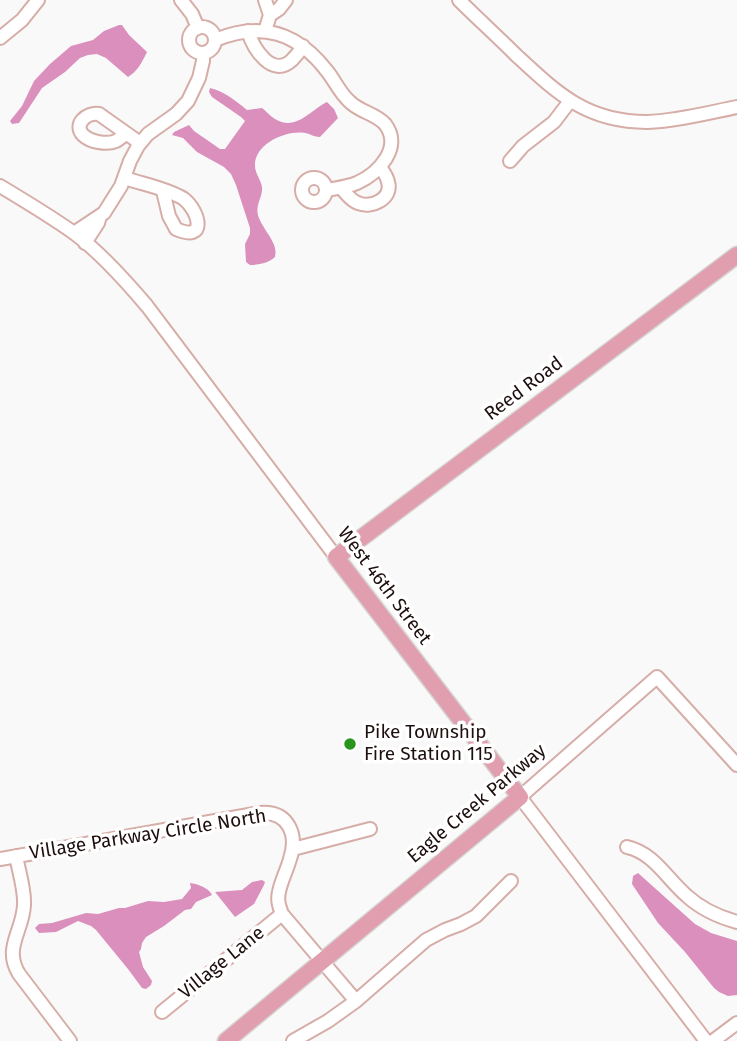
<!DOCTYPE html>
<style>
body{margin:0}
canvas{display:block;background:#f9f9f9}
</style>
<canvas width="737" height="1041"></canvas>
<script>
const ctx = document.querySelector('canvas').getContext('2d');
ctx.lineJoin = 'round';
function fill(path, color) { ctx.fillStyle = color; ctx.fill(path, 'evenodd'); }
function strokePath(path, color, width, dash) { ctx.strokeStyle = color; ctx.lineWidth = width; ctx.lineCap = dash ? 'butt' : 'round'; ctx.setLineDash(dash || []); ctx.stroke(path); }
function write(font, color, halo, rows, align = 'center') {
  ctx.font = font + ' "Fira Sans",sans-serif'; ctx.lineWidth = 7; ctx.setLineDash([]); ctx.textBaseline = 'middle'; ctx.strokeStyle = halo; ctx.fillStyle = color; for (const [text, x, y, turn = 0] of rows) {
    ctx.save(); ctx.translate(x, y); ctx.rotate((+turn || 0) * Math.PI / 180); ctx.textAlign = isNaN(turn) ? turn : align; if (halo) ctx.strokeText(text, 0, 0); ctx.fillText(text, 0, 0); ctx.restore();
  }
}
fill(new Path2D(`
 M119 25H122L129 35 147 52C142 62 138 71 128 77L106 58 97 54 88 55 80 58 65 72 42 88 19 123 12 124 10 121 22 106 34 81 50 64 71 46 93 40 104 31Z
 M210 88C224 91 236 101 247 110L262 108C266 111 270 116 275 119 296 132 310 110 327 102L334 109 338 118 320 137C314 137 311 134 305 133 286 130 254 144 255 166 255 173 261 180 262 187 263 198 254 205 259 218 264 231 279 244 275 257 269 263 258 265 250 265L246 262 245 244 250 234V228L236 185 231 174 224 167 197 152 183 138 172 135 174 132 189 125 194 131 220 149H225L245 121 241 117 212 97 209 92Z
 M638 873 695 924 711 933 737 941V995L728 996 719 992 714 988 685 952 658 923 632 884 633 876Z
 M262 880 265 882 264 885 254 904 235 917 215 892 242 890 252 882Z
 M190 883C198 884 209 888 212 895L196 902 191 909 185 910 164 926 146 937 142 943 141 949 139 952 143 967 152 981 151 985 146 989 142 988 128 969 96 930 91 926 78 921 56 932 39 933 35 928 39 924 52 923 86 913 98 914 119 908H125L148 901 164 902 182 899 191 888Z`), '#da8fbc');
const minor = new Path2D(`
 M181 0 192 14 198 28
 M265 0 270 15
 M459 0C478 19 498 37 517 56 558 94 587 122 647 122 677 121 707 113 737 107
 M189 40a13 13 0 1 1 26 0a13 13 0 1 1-26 0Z
 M248 31C253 48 272 79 292 60 296 56 300 51 303 46
 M265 31 270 15 279 9 286 0
 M0 38 22 20 38 0
 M215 40C261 21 297 32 327 71 335 81 340 93 349 101 359 112 375 113 385 124 403 147 379 173 357 183 347 187 337 188 326 190
 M126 134C124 135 118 140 116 141 107 145 90 142 83 135 73 125 86 112 99 114L140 143
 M510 161 523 146 554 122 570 101
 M125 178C142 184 169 189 184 199 199 211 208 243 176 229L169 216 163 191
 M302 190a12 12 0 1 1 24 0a12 12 0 1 1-24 0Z
 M0 186C25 201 50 216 74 233 101 253 125 280 147 306L336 557
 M341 188C346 193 351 201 358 203 372 209 393 198 388 182 387 176 383 171 380 167
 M74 233 104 213 121 186 130 161 138 146 148 134 176 114 188 101 199 78 203 61V53
 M85 243 98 223 100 216
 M627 847C654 853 667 879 687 896 701 909 719 917 737 922
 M293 849 370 829
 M16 856C19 872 25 890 24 905 23 931 3 948 19 974L70 1041
 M0 859 260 813C289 811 298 835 290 859 287 870 281 881 279 892 277 900 279 906 282 914L356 1001
 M162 1012 282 914
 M293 1041 328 1021 356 1001 426 940 445 930 461 924 476 916 511 881
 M706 1041 520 797 657 677 737 765
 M713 1041 737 1023`);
const major = new Path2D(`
 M226 1041 520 797 336 557 737 255`);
strokePath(minor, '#d6ada7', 16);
strokePath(major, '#d6d4d3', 19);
strokePath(minor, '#fff', 12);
strokePath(major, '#e09eaf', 16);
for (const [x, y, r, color] of [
 [350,744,7,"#29951e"]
]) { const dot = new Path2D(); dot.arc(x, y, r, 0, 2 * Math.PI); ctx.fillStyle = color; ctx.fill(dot); strokePath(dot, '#fff', 2.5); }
write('19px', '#1d0f0d', '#fff', [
 ["Reed Road",524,389,-37],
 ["West 46th Street",384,586,53],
 ["Eagle Creek Parkway",477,804,-40],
 ["Village Parkway Circle North",148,835,-9],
 ["Village Lane",222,963,-39]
]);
write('19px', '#1d0f0d', '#fff', [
 ["Pike Township",364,733],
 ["Fire Station 115",364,755]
], 'left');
</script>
